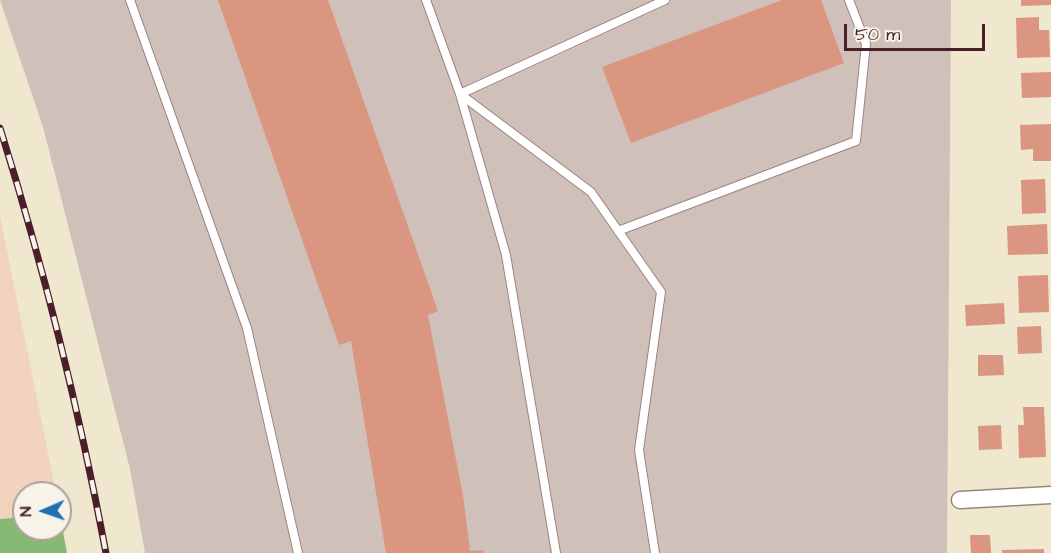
<!DOCTYPE html>
<style>
body{margin:0}
#map{position:relative;width:1051px;height:553px;overflow:hidden;background:#efe8cf;font-family:"Architects Daughter",sans-serif}
canvas{display:block}
.north{position:absolute;left:12px;top:481px;width:60px;height:60px;box-sizing:border-box;background:#f7f3e8;border:2px solid #b29e9c;border-radius:50%;rotate:268deg;font-size:16px;font-weight:700;line-height:24px;text-align:center;color:#4a1f2b}
.north::after{content:'';display:block;margin:auto;width:21px;height:27px;background:#1f6fb2;clip-path:polygon(50% 0,100% 100%,50% 72%,0 100%)}
.scale{position:absolute;left:844px;top:24px;width:141px;height:27px;box-sizing:border-box;border:3px solid #4a1f2b;border-top:0;padding-left:8px;font-size:18px;line-height:21px;white-space:nowrap;color:#4a1f2b;-webkit-text-stroke:4px #f7f3e8;paint-order:stroke}
</style>
<div id="map">
<canvas width="1051" height="553"></canvas>
<div class="north">N</div>
<div class="scale">50 m</div>
</div>
<script>
const ctx = document.querySelector('canvas').getContext('2d');
ctx.lineJoin = 'round';
function fill(path, color) { ctx.fillStyle = color; ctx.fill(path, 'evenodd'); }
function strokePath(path, color, width, dash) { ctx.strokeStyle = color; ctx.lineWidth = width; ctx.lineCap = dash ? 'butt' : 'round'; ctx.setLineDash(dash || []); ctx.stroke(path); }
fill(new Path2D(`
 M0 215 56 493H24V517L0 519Z`), '#f2d4be');
fill(new Path2D(`
 M0 0H951L947 553H145L130 469 43 127Z`), '#cfc0ba');
fill(new Path2D(`
 M60 515 67 553H0V519L24 517V529H60Z`), '#86b974');
fill(new Path2D(`
 M218 0H328L438 311 428 315 463 496 470 551 483 550 484 553H386L351 341 339 345Z
 M782 0H821L844 63 631 143 602 67Z
 M1021 0H1051V5L1021 6Z
 M1039 17V30H1049L1050 57 1017 58 1016 18Z
 M1051 72V97L1022 98 1021 73Z
 M1051 124V161H1033V149L1021 150 1020 125Z
 M1045 179 1046 213 1022 214 1021 180Z
 M1047 224 1048 254 1008 255 1007 226Z
 M1048 275 1049 312 1019 313 1018 276Z
 M1004 303 1005 324 966 326 965 305Z
 M1041 326 1042 353 1018 354 1017 327Z
 M978 355H1003L1004 375 978 376Z
 M1023 407H1044L1046 457 1019 458 1018 425H1024Z
 M1001 425 1002 449 979 450 978 426Z
 M970 535H990L991 553H971Z
 M1044 549V553H1002V550Z`), '#da9680');
const service = new Path2D(`
 M130 0 247 328 298 553
 M426 0 460 94 506 255 556 553
 M618 231 856 141 866 44 849 0
 M655 553 639 450 661 292 591 192 460 94 665 0`);
const minor = new Path2D(`
 M960 500 1051 495`);
strokePath(service, '#9c847d', 10);
strokePath(minor, '#9c847d', 19);
strokePath(service, '#fff', 8);
strokePath(minor, '#fff', 16);
const rail = new Path2D(`
 M0 128C44 268 79 410 106 553`);
strokePath(rail, '#4a1f2b', 7);
strokePath(rail, '#f7f3e8', 4.5, [14]);
</script>
